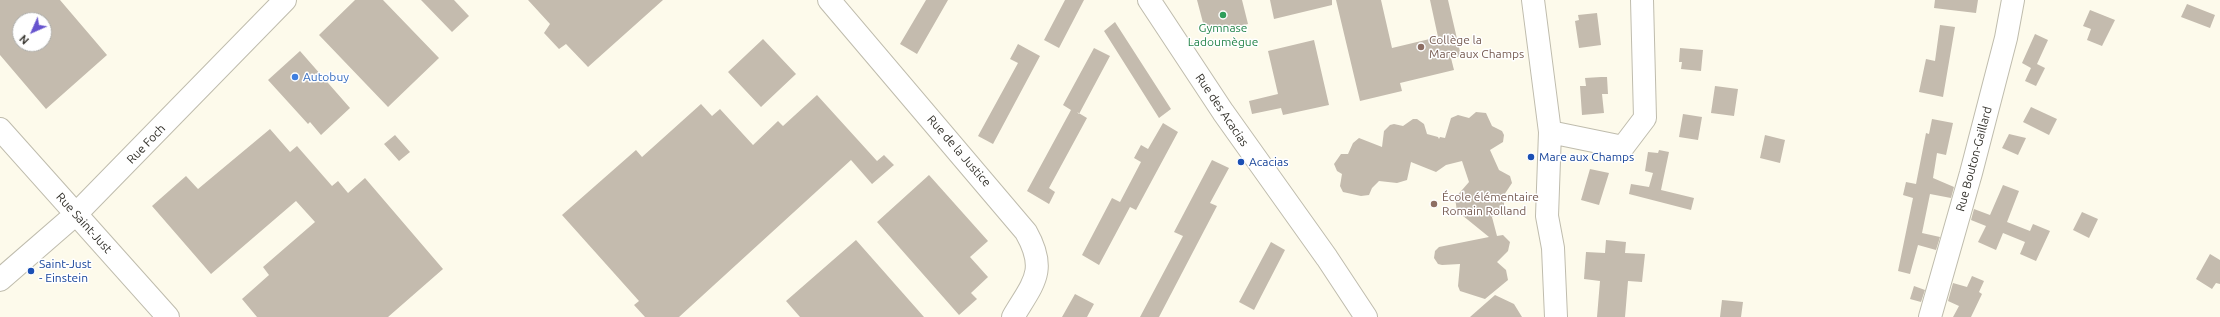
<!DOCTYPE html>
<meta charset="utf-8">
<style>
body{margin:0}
#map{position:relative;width:2220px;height:317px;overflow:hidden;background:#fdfaeb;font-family:Ubuntu,sans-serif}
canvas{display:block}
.north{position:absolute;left:12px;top:12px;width:40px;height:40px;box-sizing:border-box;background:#fff;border:1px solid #adadaa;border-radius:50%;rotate:225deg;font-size:11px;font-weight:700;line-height:16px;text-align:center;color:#33312b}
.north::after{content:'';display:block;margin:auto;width:14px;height:18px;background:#6754ce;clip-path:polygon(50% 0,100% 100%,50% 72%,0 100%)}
</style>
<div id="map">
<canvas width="2220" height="317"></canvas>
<div class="north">N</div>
</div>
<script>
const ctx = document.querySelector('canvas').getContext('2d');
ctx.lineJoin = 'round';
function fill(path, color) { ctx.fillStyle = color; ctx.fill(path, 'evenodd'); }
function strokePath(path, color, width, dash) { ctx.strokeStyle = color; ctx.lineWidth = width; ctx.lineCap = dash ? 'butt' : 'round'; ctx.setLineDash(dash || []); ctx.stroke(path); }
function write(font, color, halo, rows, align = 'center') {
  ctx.font = font + ' Ubuntu,sans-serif'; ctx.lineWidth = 3; ctx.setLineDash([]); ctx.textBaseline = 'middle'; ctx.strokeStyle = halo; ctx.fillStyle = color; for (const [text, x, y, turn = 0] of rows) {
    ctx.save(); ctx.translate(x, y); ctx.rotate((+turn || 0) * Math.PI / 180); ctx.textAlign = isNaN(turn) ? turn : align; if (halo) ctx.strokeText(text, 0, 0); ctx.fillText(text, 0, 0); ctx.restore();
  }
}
fill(new Path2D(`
 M0 0H60L107 55 46 109 0 55ZM20 20H44V44H20Z
 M355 0H383L439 58 388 107 319 35Z
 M421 0H454L469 16 452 32Z
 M528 0H663L588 67 566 44 559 49 544 33 550 24Z
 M926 0H948L917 54 900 44Z
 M1065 0H1084L1059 48 1044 40Z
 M1197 0H1242L1248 24 1206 34Z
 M1270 0H1332V5L1274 19Z
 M1336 0H1381L1392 48 1438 37 1430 0H1448L1461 56 1451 58 1454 70 1400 83 1402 91 1360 101Z
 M1935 0H1978L1976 13 1934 8Z
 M2187 4 2215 15 2210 28 2181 17Z
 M2090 10 2115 20 2102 46 2087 40 2091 29 2083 26Z
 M1597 13 1601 45 1579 48 1575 21 1579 20 1578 15Z
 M1115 22 1171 109 1159 118 1104 31Z
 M1940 25 1955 27 1943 97 1919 92 1926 59 1935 61Z
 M2035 34 2048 40 2037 64 2045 68 2036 86 2025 81 2031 68 2022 63Z
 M763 39 796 74 761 107 728 72Z
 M1314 40 1329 105 1283 115 1281 108 1252 114 1249 101 1278 94 1268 51Z
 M1018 44 1040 56 993 144 978 136 1018 63 1010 59Z
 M1094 48 1110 56 1079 114 1077 112 1087 118 1049 188 1055 192 1049 204 1027 191 1071 110 1063 105Z
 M1680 48 1703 50 1701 71 1681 69 1682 62H1679Z
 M300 51 350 108 321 135 310 122 308 124 268 80Z
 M1601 77H1607L1608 94H1602L1604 113 1582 115 1580 86H1586L1585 78Z
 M1715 86 1738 89 1734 116 1711 113Z
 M817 95 877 161 884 155 894 165 872 184 851 160 679 317H645L634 305 639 301 562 215 636 150 642 157 701 104 712 116 720 109 753 145 778 121 783 126Z
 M2031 107 2057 119 2049 135 2023 122Z
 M1476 112 1486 113 1492 126 1502 131 1504 135 1503 142 1490 150 1499 170 1510 176 1512 183 1504 195V209L1492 217 1497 236 1503 235 1510 242 1508 251 1497 262 1506 270 1508 280 1485 299 1460 291 1458 286 1460 264 1442 265 1438 264 1434 258 1435 251 1439 247 1489 237 1457 211 1455 198 1469 182 1462 161 1446 165 1436 172 1411 162 1407 180 1397 183 1379 181 1372 188 1369 195 1361 196 1343 192 1340 186 1342 174 1337 171 1334 164 1341 154H1348L1353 143 1359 138 1382 147 1384 131 1390 125 1394 124 1403 126 1413 119H1417L1424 124 1427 134 1438 137 1439 139 1440 137 1445 138 1451 118 1458 115 1469 118Z
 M1683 114 1702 117 1698 140 1679 137Z
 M1932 119 1953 123 1946 155 1937 153 1933 178 1954 187 1951 198 1930 194 1922 233 1940 237 1936 250 1918 245 1910 274 1898 271 1913 198 1903 195 1906 182 1916 184 1926 133 1929 134Z
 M1163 123 1178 132 1136 210 1130 207 1099 265 1082 255 1112 198 1120 202 1141 162 1134 158 1141 145 1148 149Z
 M270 129 290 152 297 146 332 186 338 181 348 193 365 178 443 269 388 317H257L242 299 269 275 263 267 315 222 296 201 211 274 152 206 186 176 198 189Z
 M2009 134 2026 138 2018 155 2002 148Z
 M395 135 410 152 399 161 384 144Z
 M1765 135 1785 140 1780 163 1760 158Z
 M1659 150 1669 152 1661 190 1694 198 1691 210 1629 194 1631 184 1649 187 1653 173 1645 171 1648 152 1658 153Z
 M1212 160 1229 168 1210 203 1217 206 1159 317H1140L1183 236 1174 232Z
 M1590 169 1609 173 1599 205 1581 200Z
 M929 175 988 241 970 257 988 277 971 293 977 299 959 315 877 222Z
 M2003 185 2019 191 2007 222 2030 231 2033 224 2050 231 2036 261 2020 254 2025 242 2003 233 1996 250 1978 242 1986 226 1971 220 1974 209 1990 215Z
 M2082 212 2098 219 2089 238 2073 230Z
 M856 240 924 317H800L786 301Z
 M1606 240 1626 242 1625 253 1645 254 1642 282 1628 281 1625 317H1597L1600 281 1584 279 1586 252 1605 253Z
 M1271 242 1285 250 1254 310 1239 302Z
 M2210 254 2220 260V284L2216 283 2212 289 2196 279Z
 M1972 276 1984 281 1979 292 1982 294 1971 317H1953L1959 306 1948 301 1953 283 1967 287Z
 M1914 286 1925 290 1921 302 1910 299Z
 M1075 294 1094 304 1087 317H1062Z
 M1495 295 1514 304 1522 317H1470Z
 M1722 300 1743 302 1741 317H1720Z`), '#c4bbae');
const minor = new Path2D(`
 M829 0 1026 232C1048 271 1033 283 1013 317
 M1149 0 1223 112 1327 258 1366 317
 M1533 0 1550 132 1547 216 1553 248 1556 317
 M0 129 168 317
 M1550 132 1623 147 1645 118 1642 0
 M0 280 76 214 285 0
 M1930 317 1971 173 2006 38 2013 0`);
strokePath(minor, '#bfbcad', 24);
strokePath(minor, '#fff', 22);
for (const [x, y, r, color] of [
 [1223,15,4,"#2e9e5b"],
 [1421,47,4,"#8d6e63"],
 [295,77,4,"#3f7fe0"],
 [1531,157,4,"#1a4fb4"],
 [1241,162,4,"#1a4fb4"],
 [1434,204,4,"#8d6e63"],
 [31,271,4,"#1a4fb4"]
]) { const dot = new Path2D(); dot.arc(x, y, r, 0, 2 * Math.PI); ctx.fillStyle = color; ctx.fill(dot); strokePath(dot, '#fff', 1.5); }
write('12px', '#27864d', '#fff', [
 ["Gymnase",1223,28],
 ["Ladoumègue",1223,42]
]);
write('12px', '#785e54', '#fff', [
 ["Collège la",1429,40],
 ["Mare aux Champs",1429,54],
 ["École élémentaire",1442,197],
 ["Romain Rolland",1442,211]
], 'left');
write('12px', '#366cbe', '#fff', [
 ["Autobuy",303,77]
], 'left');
write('12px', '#33312b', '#fff', [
 ["Rue des Acacias",1222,110,56],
 ["Rue Foch",146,144,-46],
 ["Rue de la Justice",959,151,49],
 ["Rue Bouton-Gaillard",1974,159,-75],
 ["Rue Saint-Just",84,223,48]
]);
write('12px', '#164399', '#fff', [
 ["Mare aux Champs",1539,157],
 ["Acacias",1249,162],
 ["Saint-Just",39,264],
 ["- Einstein",39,278]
], 'left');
</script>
